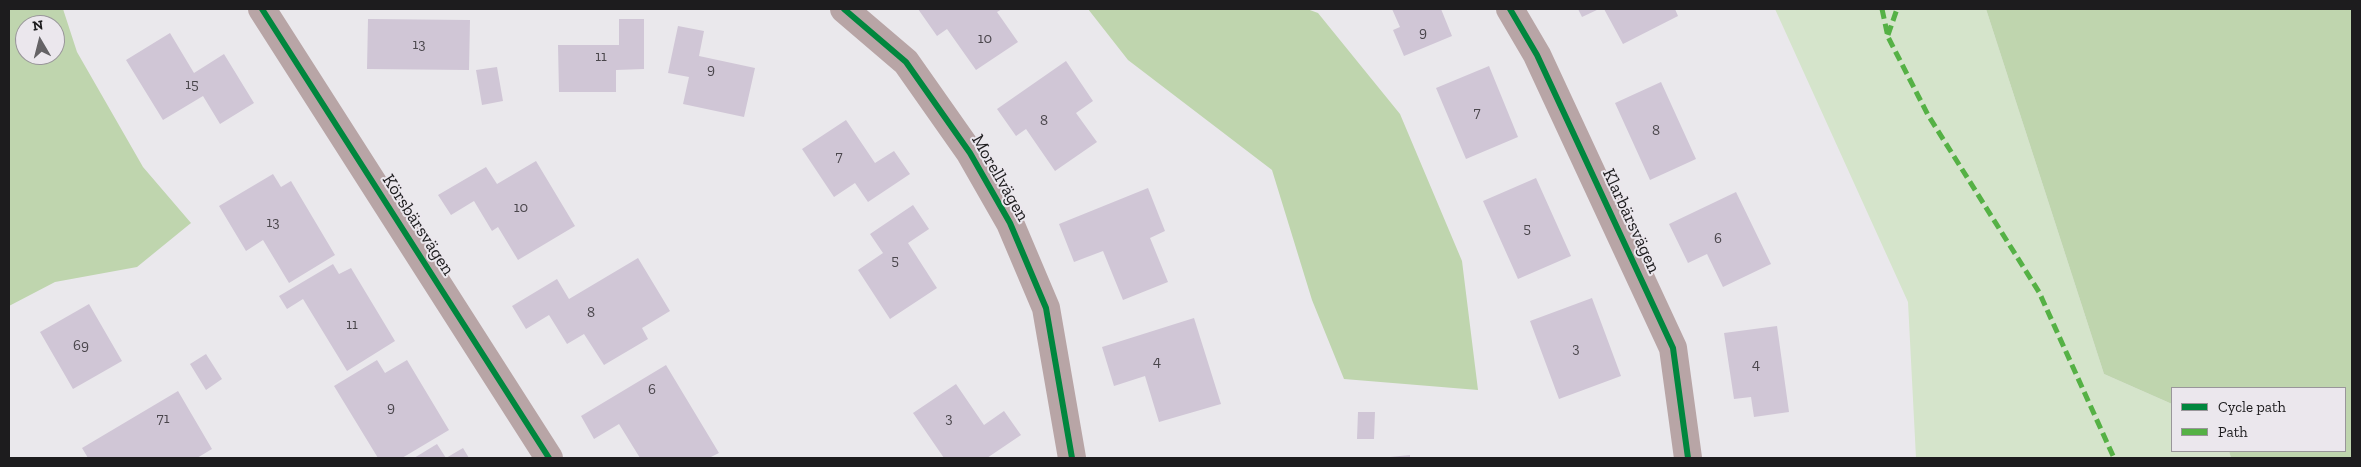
<!DOCTYPE html>
<meta charset="utf-8">
<style>
body{margin:0}
#map{position:relative;width:2361px;height:467px;overflow:hidden;background:#eae8ec;font-family:"Zilla Slab",serif}
canvas{display:block}
.frame{position:absolute;inset:0;border:10px solid #1d1c1e;pointer-events:none}
.legend{position:absolute;left:2171px;top:387px;width:175px;height:65px;box-sizing:border-box;background:#ebe7ed;border:1px solid #99969a;margin:0;padding:6px 9px;list-style:none;font-size:15px;color:#1d1c1e}
.legend li{display:flex;align-items:center;gap:10px;height:25px}
.legend b{width:25px;border:1px solid #99969a}
.north{position:absolute;left:15px;top:15px;width:50px;height:50px;box-sizing:border-box;background:#ebe7ed;border:1px solid #99969a;border-radius:50%;rotate:352deg;font-size:14px;font-weight:700;line-height:20px;text-align:center;color:#1d1c1e}
.north::after{content:'';display:block;margin:auto;width:18px;height:22px;background:#656366;clip-path:polygon(50% 0,100% 100%,50% 72%,0 100%)}
</style>
<div id="map">
<canvas width="2361" height="467"></canvas>
<div class="frame"></div>
<ul class="legend">
<li><b style="height:6px;background:#00873e"></b>Cycle path</li>
<li><b style="height:6px;background:#55b145"></b>Path</li>
</ul>
<div class="north">N</div>
</div>
<script>
const ctx = document.querySelector('canvas').getContext('2d');
ctx.lineJoin = 'round';
function fill(path, color) { ctx.fillStyle = color; ctx.fill(path, 'evenodd'); }
function strokePath(path, color, width, dash) { ctx.strokeStyle = color; ctx.lineWidth = width; ctx.lineCap = dash ? 'butt' : 'round'; ctx.setLineDash(dash || []); ctx.stroke(path); }
function write(font, color, halo, rows, align = 'center') {
  ctx.font = font + ' "Zilla Slab",serif'; ctx.lineWidth = 4; ctx.setLineDash([]); ctx.textBaseline = 'middle'; ctx.strokeStyle = halo; ctx.fillStyle = color; for (const [text, x, y, turn = 0] of rows) {
    ctx.save(); ctx.translate(x, y); ctx.rotate((+turn || 0) * Math.PI / 180); ctx.textAlign = isNaN(turn) ? turn : align; if (halo) ctx.strokeText(text, 0, 0); ctx.fillText(text, 0, 0); ctx.restore();
  }
}
fill(new Path2D(`
 M1775 9H1986L2104 374 2172 404V451H2229L2231 458H1916L1908 302Z`), '#d5e4cb');
fill(new Path2D(`
 M9 9H63L77 52 143 167 191 223 137 267 55 282 9 306ZM25 25H55V55H25Z
 M1088 9H1307L1318 13 1400 114 1462 261 1478 390 1344 379 1312 300 1272 170 1128 60Z
 M1986 9H2352V458H2231L2229 451H2345V388H2172V404L2104 374Z`), '#bfd5ae');
fill(new Path2D(`
 M918 9H1002L997 12 1018 42 976 70 947 29 937 36Z
 M1392 9H1441L1452 36 1404 56 1393 30 1400 27Z
 M1578 9H1599L1582 17Z
 M1604 9H1675L1678 16 1623 44Z
 M368 19 470 20 469 70 367 69Z
 M619 19H644V69L616 70V92H559L558 45H619Z
 M678 26 704 31 699 56 755 68 744 117 683 104 689 77 668 73Z
 M170 33 194 73 224 54 254 103 220 124 203 96 163 120 126 60Z
 M1066 61 1093 101 1076 113 1097 142 1055 171 1026 129 1016 136 997 109Z
 M1489 66 1518 137 1466 159 1436 88Z
 M497 67 503 101 482 105 476 70Z
 M1661 82 1696 159 1650 180 1615 103Z
 M846 120 875 163 894 151 910 174 868 202 855 183 834 197 802 149Z
 M536 161 575 226 518 260 498 227 492 231 474 201 451 215 438 195 486 167 497 184Z
 M273 174 281 187 291 181 335 255 289 283 263 240 246 251 219 206Z
 M1536 178 1571 256 1518 279 1483 201Z
 M1148 188 1165 231 1150 238 1168 282 1123 300 1103 251 1074 262 1059 224Z
 M1736 192 1771 264 1723 287 1707 254 1688 263 1669 224Z
 M913 205 929 229 908 243 937 288 890 319 858 270 883 253 870 234Z
 M638 258 670 311 642 328 648 339 604 365 584 334 567 344 549 315 526 329 512 306 557 279 569 299Z
 M333 264 339 274 351 268 395 341 347 371 303 299 287 309 279 296Z
 M1592 298 1621 376 1559 399 1530 321Z
 M89 304 122 361 73 389 40 332Z
 M1194 318 1221 404 1159 422 1145 376 1114 386 1102 347Z
 M1777 326 1789 412 1754 417 1751 397 1734 399 1724 333Z
 M206 354 222 379 206 390 190 364Z
 M377 360 385 373 407 360 449 430 402 458H378L334 386Z
 M666 365 719 453 709 458H640L619 424 594 439 581 416Z
 M956 384 984 425 1004 411 1021 435 987 458H944L913 413Z
 M178 391 212 449 197 458H88L82 448Z
 M1358 412H1375L1374 439H1357Z
 M437 444 446 458H414Z
 M463 448 469 458H446Z
 M1410 455V458H1390V457Z`), '#d0c6d6');
strokePath(new Path2D(`
 M262 9 549 458
 M844 9 906 62 970 153 1010 223 1046 308 1072 458
 M1510 9 1537 55 1673 348 1688 458`), '#b8a5a6', 28);
strokePath(new Path2D(`
 M1882 9 1888 37 1928 115 2039 292 2114 458
 M1888 35 1897 9`), '#55b145', 5, [10, 5]);
strokePath(new Path2D(`
 M262 9 549 458
 M844 9 906 62 970 153 1010 223 1046 308 1072 458
 M1510 9 1537 55 1673 348 1688 458`), '#00873e', 6);
write('15px', '#4a464c', null, [
 ["9",1423,33],
 ["10",985,39],
 ["13",419,45],
 ["11",601,57],
 ["9",711,70],
 ["15",192,85],
 ["7",1477,113],
 ["8",1044,121],
 ["8",1656,131],
 ["7",839,157],
 ["10",521,208],
 ["13",273,223],
 ["5",1527,229],
 ["6",1718,239],
 ["5",895,261],
 ["8",591,313],
 ["11",352,325],
 ["69",81,346],
 ["3",1576,349],
 ["4",1157,362],
 ["4",1756,365],
 ["6",652,390],
 ["9",391,408],
 ["71",163,419],
 ["3",949,419]
]);
write('18px', '#1d1c1e', '#ebe7ed', [
 ["Morellvägen",1000,178,60],
 ["Klarbärsvägen",1631,221,65],
 ["Körsbärsvägen",418,225,57]
]);
</script>
